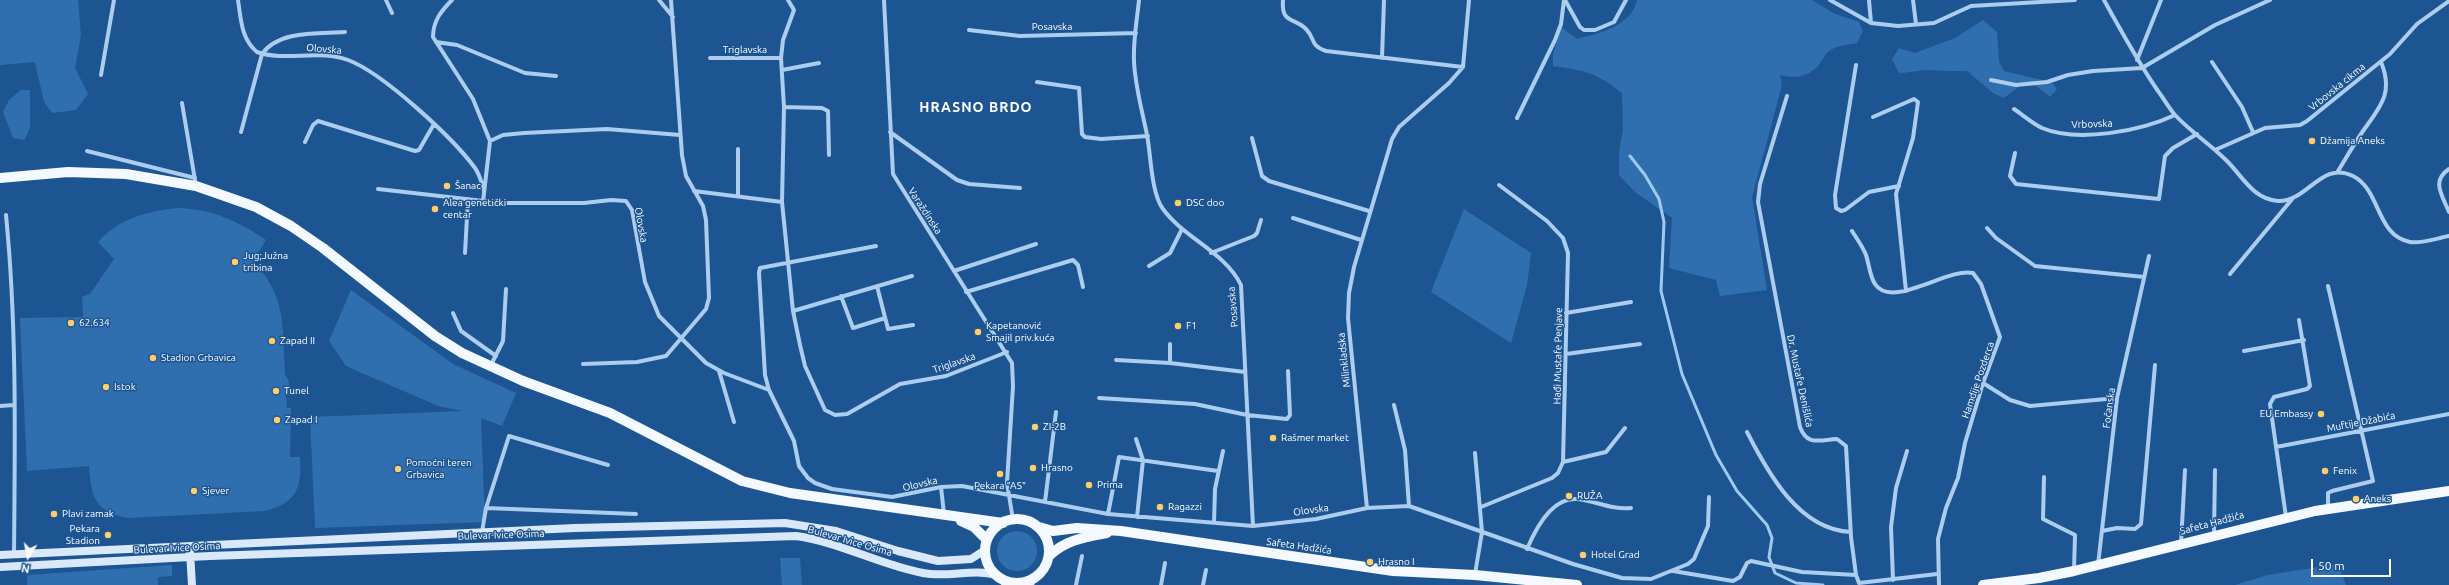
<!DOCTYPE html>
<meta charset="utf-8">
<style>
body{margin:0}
#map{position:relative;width:2449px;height:585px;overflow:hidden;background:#1d5592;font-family:Ubuntu,sans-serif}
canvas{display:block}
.north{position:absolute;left:8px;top:537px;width:40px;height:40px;-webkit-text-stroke:3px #1d5592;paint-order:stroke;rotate:191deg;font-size:11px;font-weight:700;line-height:16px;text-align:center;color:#fff}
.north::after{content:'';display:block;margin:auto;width:14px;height:18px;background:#fff;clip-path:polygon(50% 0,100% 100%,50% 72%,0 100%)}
.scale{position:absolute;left:2311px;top:559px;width:80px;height:18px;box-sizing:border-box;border:2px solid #fff;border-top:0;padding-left:5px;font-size:12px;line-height:14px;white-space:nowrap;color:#fff;-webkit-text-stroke:3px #1d5592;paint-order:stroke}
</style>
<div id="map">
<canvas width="2449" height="585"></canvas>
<div class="north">N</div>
<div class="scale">50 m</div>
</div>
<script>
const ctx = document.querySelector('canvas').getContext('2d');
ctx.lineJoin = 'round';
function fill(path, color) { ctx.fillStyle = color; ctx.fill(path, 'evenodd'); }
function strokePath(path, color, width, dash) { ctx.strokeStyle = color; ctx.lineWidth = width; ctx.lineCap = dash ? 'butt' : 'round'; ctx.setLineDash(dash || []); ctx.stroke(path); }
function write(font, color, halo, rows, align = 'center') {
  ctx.font = font + ' Ubuntu,sans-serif'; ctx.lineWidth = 3; ctx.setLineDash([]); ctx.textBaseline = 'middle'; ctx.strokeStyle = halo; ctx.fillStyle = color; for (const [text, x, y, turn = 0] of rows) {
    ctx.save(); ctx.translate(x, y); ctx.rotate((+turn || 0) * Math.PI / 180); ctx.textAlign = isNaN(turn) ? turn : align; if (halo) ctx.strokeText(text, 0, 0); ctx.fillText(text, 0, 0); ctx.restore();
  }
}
fill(new Path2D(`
 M0 0H78L81 35 75 68 88 94 76 110 52 113 44 102 35 62 0 65Z
 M1637 0H1812L1835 14 1859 22 1863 31 1857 43C1846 45 1836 45 1828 52 1824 55 1822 61 1819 65 1808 77 1794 79 1780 75L1782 85 1752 197 1767 290 1720 296 1716 280 1669 268 1672 218 1635 192 1619 175V152L1623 129 1622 93C1597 73 1584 70 1553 66V55L1561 27 1577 39C1599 33 1631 27 1637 0Z
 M1983 20 1997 32 1999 62 2004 71 2051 82 2057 89 2050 97 2036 86 2025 82 2004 98 1993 93 1967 71C1954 71 1942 71 1928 70 1919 70 1909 73 1899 73L1892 59 1899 48 1915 53 1955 38Z
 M21 90H30V128L24 140 13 138 3 112 9 100Z
 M178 208C212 209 238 221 266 240L253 261C287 297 282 326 285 372 285 377 289 379 289 383 290 387 289 392 289 395L286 396 287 408H291L290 457H300C302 487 297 503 265 511L128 518C95 512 91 497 89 466L27 471 20 318 83 317 82 297 90 294 114 259 98 242C119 218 149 211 178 208Z
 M1464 209 1531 253 1527 285 1511 343 1431 292Z
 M351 290 453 364 516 393 502 426 481 418 485 522 315 528 310 417 463 411 438 406 346 366 329 341Z
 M997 551a20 20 0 1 1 40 0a20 20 0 1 1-40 0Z
 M780 558H800L802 585H782Z
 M2338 564 2346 585H2235L2268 575Z
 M172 565V576L158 577V585H27V575Z`), '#306faf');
strokePath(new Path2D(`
 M1630 156 1645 175 1659 199 1664 222 1661 291 1682 374 1716 455 1737 491 1767 525 1772 538 1769 557 1775 573 1796 583 1823 585`), '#a0c9f0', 3);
strokePath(new Path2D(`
 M238 0C241 19 241 39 257 52 285 62 319 49 348 60 383 73 453 138 475 168 480 175 482 183 484 191
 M386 0 392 13
 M452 0C441 11 433 21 433 37L473 99 490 141 483 202
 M659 0 673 17
 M788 0 794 10 783 40 781 58 784 107 782 202 793 311 800 345 805 366 825 410 835 415 847 414 900 384 946 376 1007 352
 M884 0 893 174 1012 363 1013 386 1007 483 1013 520
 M1139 0C1137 20 1133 41 1134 61 1135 86 1142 110 1147 135 1151 155 1151 193 1163 209 1184 238 1225 252 1241 285L1253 526
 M1283 0C1281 24 1294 17 1306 29 1316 39 1309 45 1326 51L1463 67
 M1565 0 1580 27 1584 30H1595L1614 22 1626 0
 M1830 0 1871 23 1898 26 1934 23 1971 6 2075 0
 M1869 0 1871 23
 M1913 0 1916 24
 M2104 0C2121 31 2138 62 2158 91 2164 99 2169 108 2175 115 2191 132 2211 145 2227 161 2243 177 2253 199 2278 201 2308 202 2321 160 2353 176 2381 190 2376 236 2410 242 2421 244 2438 238 2449 236
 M969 30 1020 36 1136 33
 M436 42 457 45 525 73 556 76
 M710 58H781
 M1382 58 1384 0
 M2137 60 2161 0
 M2212 62 2242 107 2253 132
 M1856 65 1835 195 1836 208 1841 211 1845 210 1869 192 1899 186
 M782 70 819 63
 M101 75 114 0
 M1991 80 2016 85 2047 82 2068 75 2093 71 2142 68 2215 25 2270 0
 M1037 82 1079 88 1082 134 1085 137 1101 139 1148 136
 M1787 96 1760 184 1758 202 1800 427C1807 446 1819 440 1837 439L1846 446 1851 537 1856 575 1859 583 1937 574
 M182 103 195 180
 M784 107 822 108 828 111 829 155
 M2014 109C2023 115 2032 123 2042 128 2078 143 2141 131 2175 115
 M1873 117 1914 99 1918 102 1913 138 1896 194 1906 291
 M1517 118 1555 40 1561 24 1564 0
 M241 132 262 54C279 30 318 34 345 32
 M890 132 957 180 969 184 1020 188
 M1252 138 1262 176 1269 181 1369 211
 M490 141 503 135 524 133 607 129 680 135
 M305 142 313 125 318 121 415 151 419 150 434 124
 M2215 150 2265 128 2300 125 2307 121 2390 54 2417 24 2449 1
 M87 151 195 178
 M2015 153 2010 176 2016 184 2159 199 2165 156 2173 148 2197 134
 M2449 169C2431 181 2442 195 2449 212
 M2338 171C2346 158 2354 144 2363 131 2380 107 2394 93 2381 62
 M378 189 501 203H584L611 200 626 201 632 210 645 282 659 316 706 363 724 373 769 390 794 441 799 466 808 478 815 483 832 489 892 497 941 487 962 486 1108 514 1253 526 1316 519 1367 508 1409 506 1573 564 1622 578 1651 579 1688 564 1694 559 1708 526 1709 497
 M694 191 782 202
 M738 196V149
 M6 215C17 327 15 441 14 554
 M1293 218 1361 240
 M1987 228 1996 238 2035 266 2144 277
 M1852 231C1857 239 1863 247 1866 255 1869 264 1870 277 1875 284 1892 310 1948 267 1973 273L1981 284 2000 337 1983 383 1965 443 1958 478 1946 508 1938 539 1939 585
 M465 253 468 199
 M1211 253 1254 236 1257 233 1261 220
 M1149 266 1170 253 1182 229
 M954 271 1036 244
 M2230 274 2293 198
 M877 286 888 329 913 325
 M966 292 1073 260 1078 265 1083 287
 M841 296 853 328 885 318
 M793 311 912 276
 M453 313 461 331 496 356
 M1566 313 1631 302
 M1170 344V363L1245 372
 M2244 351 2304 340
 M1566 354 1640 344
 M1116 360 1170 363
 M583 364 637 362 666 356 706 309 709 298 706 220 703 206 686 176 682 155 671 0
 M491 365 503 341 506 289
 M719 371 734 422
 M1983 383 2010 400 2030 406 2117 398
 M769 390 765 375 759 273 760 268 876 246
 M1099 398 1195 404 1247 415 1287 419 1290 415 1288 371
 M1394 405 1405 450 1409 506
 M0 406 14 405
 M1747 432C1768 473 1799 530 1851 532
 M1136 439 1143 460 1137 517
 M2276 447 2449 414
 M1475 453 1482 532 1475 574
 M1563 462 1606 452 1625 428
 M2044 477 2043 519 2075 535 2074 570
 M941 487 944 514
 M1045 502 1056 412
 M1481 507 1552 478 1558 473 1563 462 1568 253 1563 238 1547 221 1499 185
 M486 508 636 514
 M1367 508 1348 318 1349 293 1354 267 1392 139 1399 127 1449 83 1463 67 1469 0
 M2328 508V493L2332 491 2373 481 2328 286
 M1108 514 1119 457 1218 471
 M2286 517 2270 404 2274 397 2307 389 2310 386 2299 320
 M1214 523 1215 489 1223 451
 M2102 531 2117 528 2135 529 2141 524 2155 365
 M482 532 486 508 509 436 608 465
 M2214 534 2215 470
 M2181 543 2185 470
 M1527 549C1535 530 1552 497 1577 499 1596 501 1611 510 1631 508
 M2098 565 2117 398 2149 256
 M1673 571 1733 581 1740 577 1747 563 1751 561 1802 572 1856 575
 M1893 580 1891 527 1896 488 1907 451
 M1076 585 1082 556
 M1161 585 1165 563
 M1203 585 1206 570`), '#adcdee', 4);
strokePath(new Path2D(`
 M190 552 192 585
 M0 555 575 528 785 523 836 531 898 551 938 561 971 559 985 550
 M0 567 210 556 796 536C840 542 880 565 923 573 948 578 974 568 996 575
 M1002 579 1007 585
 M1030 585 1032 579`), '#dae9fa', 8);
strokePath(new Path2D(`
 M0 178 68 172 126 174 196 186 256 207 291 226 323 248 435 336 462 353 523 381 610 413 742 481 790 493 1003 523
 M985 551a32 32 0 1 1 64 0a32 32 0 1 1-64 0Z
 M961 521 974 527 987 540
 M1039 527 1053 531 1077 528 1121 531 1393 571 1475 575 1577 585
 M1049 556C1065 540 1085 537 1107 533
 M1983 585 2039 578 2074 571 2315 511 2449 491`), '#f4f9ff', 10);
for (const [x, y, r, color] of [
 [2312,141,4,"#fecd6c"],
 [447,186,4,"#fecd6c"],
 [1178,203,4,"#fecd6c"],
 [435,209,4,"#fecd6c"],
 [235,262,4,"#fecd6c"],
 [71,323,4,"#fecd6c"],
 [1178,326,4,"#fecd6c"],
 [978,332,4,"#fecd6c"],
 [272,341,4,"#fecd6c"],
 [153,358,4,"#fecd6c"],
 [106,387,4,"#fecd6c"],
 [276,391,4,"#fecd6c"],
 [2321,414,4,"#fecd6c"],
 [277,420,4,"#fecd6c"],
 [1035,427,4,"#fecd6c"],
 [1273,438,4,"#fecd6c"],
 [1033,468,4,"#fecd6c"],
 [398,469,4,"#fecd6c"],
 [2325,471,4,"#fecd6c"],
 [1000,474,4,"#fecd6c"],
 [1089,485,4,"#fecd6c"],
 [194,491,4,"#fecd6c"],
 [1569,496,4,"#fecd6c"],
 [2356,499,4,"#fecd6c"],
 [1160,507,4,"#fecd6c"],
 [54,514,4,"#fecd6c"],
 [108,535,4,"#fecd6c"],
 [1583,555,4,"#fecd6c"],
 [1370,562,4,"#fecd6c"]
]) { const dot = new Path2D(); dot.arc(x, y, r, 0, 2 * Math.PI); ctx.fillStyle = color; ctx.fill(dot); strokePath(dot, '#1d5592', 1.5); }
write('10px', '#fff', '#1d5592', [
 ["Posavska",1052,27],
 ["Olovska",324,49,5],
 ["Triglavska",745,50],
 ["Vrbovska cikma",2337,87,-39],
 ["Vrbovska",2092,124,-2],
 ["Varaždinska",925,211,57],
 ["Olovska",641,225,80],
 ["Posavska",1233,307,-95],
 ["Hađi Mustafe Penjave",1558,356,-89],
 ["Milinkladska",1344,360,-96],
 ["Triglavska",954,363,-19],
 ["Hamdije Pozderca",1978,380,-71],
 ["Dr. Mustafe Denišlića",1800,381,78],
 ["Fočanska",2109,408,-82],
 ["Muftije Džabića",2361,422,-11],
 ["Olovska",920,484,-13],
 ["Olovska",1311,510,-8],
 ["Safeta Hadžića",2212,523,-15],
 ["Bulevar Ivice Osima",501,535,-2],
 ["Bulevar Ivice Osima",850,541,16],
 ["Safeta Hadžića",1299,546,8],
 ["Bulevar Ivice Osima",177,548,-3]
]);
write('10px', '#fff', '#1d5592', [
 ["Džamija Aneks",2320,141],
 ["Šanac",455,186],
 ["Alea genetički",443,203],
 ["centar",443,215],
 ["DSC doo",1186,203],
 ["Jug;Južna",243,256],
 ["tribina",243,268],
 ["62.634",79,323],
 ["Kapetanović",986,326],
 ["Smajil priv.kuća",986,338],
 ["F1",1186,326],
 ["Zapad II",280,341],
 ["Stadion Grbavica",161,358],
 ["Istok",114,387],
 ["Tunel",284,391],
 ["EU Embassy",2313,414,"right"],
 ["Zapad I",285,420],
 ["ZI-2B",1043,427],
 ["Rašmer market",1281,438],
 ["Pomoćni teren",406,463],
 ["Grbavica",406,475],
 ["Hrasno",1041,468],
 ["Fenix",2333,471],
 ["Prima",1097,485],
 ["Pekara \"AS\"",1000,486,"center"],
 ["Sjever",202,491],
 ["RUŽA",1577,496],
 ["Aneks",2364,499],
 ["Ragazzi",1168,507],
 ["Plavi zamak",62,514],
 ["Pekara",100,529,"right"],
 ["Stadion",100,541,"right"],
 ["Hotel Grad",1591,555],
 ["Hrasno I",1378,562]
], 'left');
ctx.letterSpacing = '1px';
write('bold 14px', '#fff', '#1d5592', [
 ["HRASNO BRDO",976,107]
]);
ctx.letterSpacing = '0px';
</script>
